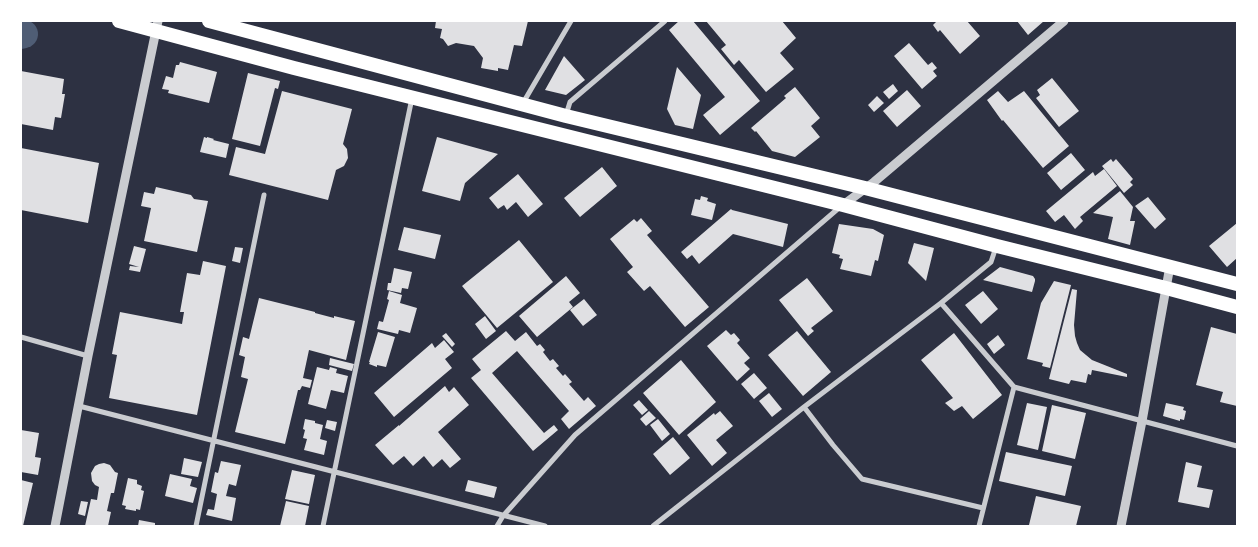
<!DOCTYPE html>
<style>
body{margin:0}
#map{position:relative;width:1258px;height:547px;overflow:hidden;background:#2d3142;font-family:"Nunito Sans",sans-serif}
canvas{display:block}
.frame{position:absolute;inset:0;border:22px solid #fff;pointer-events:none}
</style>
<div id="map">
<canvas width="1258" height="547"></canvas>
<div class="frame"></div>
</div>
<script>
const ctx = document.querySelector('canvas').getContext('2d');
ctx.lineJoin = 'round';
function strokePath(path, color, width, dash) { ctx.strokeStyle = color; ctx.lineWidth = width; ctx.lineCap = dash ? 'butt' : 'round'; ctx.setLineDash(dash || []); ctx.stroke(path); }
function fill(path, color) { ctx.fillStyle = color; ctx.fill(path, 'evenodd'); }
strokePath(new Path2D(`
 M21 35 24 34`), '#4f5d75', 28);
fill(new Path2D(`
 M436 21H528L522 46 514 45 508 70 498 68V71L481 68 483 58 474 46 456 43 448 46 443 39 440 38 442 29 435 28Z
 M679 21H693L760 101 720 135 703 115 725 97 669 30Z
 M706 21H782L796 38 780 53 794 69 766 92 739 60 734 65 721 49 726 45Z
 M937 21H967L980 36 960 54 940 30 938 32 933 25Z
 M1017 21H1044L1028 35Z
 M909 43 928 65 932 62 937 68 933 71 937 76 922 89 894 56Z
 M564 56 585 80 566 95 545 90Z
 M180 62 217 72 209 103 168 93 169 90 162 89 166 76 173 78 176 65H179Z
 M677 67 701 95 693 129 675 125 667 109Z
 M21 71 64 79 62 94H65L61 118 55 117 53 130 21 124Z
 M248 73 280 81 278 89 275 88 260 146 232 139Z
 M1052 78 1079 111 1059 127 1036 98 1040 95 1037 90Z
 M893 84 898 91 889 99 883 92Z
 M795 87 820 118 811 126 820 137 795 157 772 151 756 131 755 132 751 128 786 98 784 96Z
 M907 90 921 106 897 127 883 111Z
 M282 91 352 109 343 144 347 149 348 158 344 166 336 170 328 200 229 175 236 147 265 154Z
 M998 91 1008 102 1024 91 1069 146 1043 168 1003 120 1002 121 987 100Z
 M877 96 884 103 874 112 868 105Z
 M204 137 207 138V137L214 139 213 140 229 144 226 158 200 152Z
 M437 137 498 154 465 183 460 201 422 191Z
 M21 148 99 163 88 223 21 210Z
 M1071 153 1085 170 1061 190 1047 173Z
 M1111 159 1113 162 1116 159 1133 179 1130 182 1133 185 1124 193 1102 166Z
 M602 167 617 186 580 217 564 198Z
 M1104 169 1117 186 1080 217 1083 221 1075 229 1064 215 1055 222 1046 211 1093 172 1095 176Z
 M518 174 543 204 528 217 516 202 507 210 504 205 498 209 489 198Z
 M156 187 191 195 194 199 208 201 197 252 144 241 151 208 141 206 144 192 154 194Z
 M1120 191 1133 207 1130 221H1135L1130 245 1108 239 1113 217 1093 213Z
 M701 196 708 198 707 201 716 204 712 220 691 215 695 199 700 200Z
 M1148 197 1166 219 1155 229 1135 206Z
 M731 209 732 210 788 224 783 247 733 234 699 264 692 255 687 259 681 252Z
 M641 218 652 231 647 235 709 307 685 327 650 286 644 291 627 272 633 267 610 239 634 219 637 222Z
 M1237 223V258L1227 267 1209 246Z
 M839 224 873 229 884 235 878 261 875 260 871 276 840 269 843 259 839 258 840 255 832 253Z
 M404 227 441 235 435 259 398 250Z
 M519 240 553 282 497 328 462 286Z
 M914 243 934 248 926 281 908 263Z
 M134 246 146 249 140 272 129 270 130 266 139 267 129 264Z
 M235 247 243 248 240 263 232 261Z
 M203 261 226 266 197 415 109 398 117 355 112 354 120 312 182 324 184 312H180L187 273 200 275Z
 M1000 267 1033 276 1035 279V281L1032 292 983 280Z
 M394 268 412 272 408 289 402 288 401 293 387 290 388 283H391Z
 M566 276 580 293 569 302 573 307 537 337 519 316Z
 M807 278 833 311 811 328 814 331 808 336 779 300Z
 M1054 281 1071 285 1050 368 1042 366 1043 363 1027 359 1041 303Z
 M1072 289 1077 290 1074 325 1075 336 1077 343 1080 350 1092 360 1127 374V377L1092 370 1091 375 1088 374 1086 383 1071 380 1069 384 1049 379Z
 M389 291 402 295 400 303 417 308 410 333 399 330 398 334 377 329 379 321 383 322 389 300 387 299Z
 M983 291 998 309 981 324 965 305Z
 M259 298 315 312V313L334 318V316L355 321 346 360 309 350 303 378 312 380 310 388 302 386 300 390H298L285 444 235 432 248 379 241 377 245 357 239 355 243 337 249 339Z
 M584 299 597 315 583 326 570 310Z
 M485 316 496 331 486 339 475 324Z
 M1211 327 1237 334V406L1220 402 1223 392 1196 385Z
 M726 330 731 335 734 333 740 340 737 343 750 358 744 363 750 369 737 381 707 346Z
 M506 331 515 341 526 332 537 346 540 344 545 350 543 352 550 361 553 359 559 366 556 368 563 376 565 374 572 382 569 384 584 401 588 397 596 406 569 429 561 419 569 411 517 351 492 373 544 433 554 425 558 430 533 451 471 378 481 370 472 359Z
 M797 331 831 372 803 396 768 355Z
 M378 332 395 337 386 367 377 365V367L369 364 370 362H369Z
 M446 333 455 344 452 347 442 336Z
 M954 333 1002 395 973 419 962 406 954 411 945 403 953 398 921 360Z
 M998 335 1005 345 994 354 987 344Z
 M444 340 454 352 445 359 452 368 394 417 374 393 432 343 435 348Z
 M330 358 354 364 352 371 329 365Z
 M681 360 716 402 679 435 643 393Z
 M317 367 329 370 330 367 337 369 336 373 348 376 344 393 331 390 326 409 308 404Z
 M754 373 767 388 754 399 741 384Z
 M445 386 449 392 454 387 469 405 438 432 461 459 450 468 442 459 433 467 424 456 413 466 404 456 393 465 375 445 399 425V426Z
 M769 393 782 409 772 417 759 401Z
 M639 400 648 410 642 415 633 405Z
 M1027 403 1047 407 1038 450 1017 445Z
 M1166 403 1184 407 1183 410 1186 411 1184 420 1180 419V421L1163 416Z
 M1052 405 1086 413 1075 459 1042 451Z
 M649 411 656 418 646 426 640 419Z
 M720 411 733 426 716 440 727 453 712 466 687 435 714 413 715 415Z
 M305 419 315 421V423L323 425 320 439 327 441 324 455 304 450 307 439 303 438 305 430 303 429Z
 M658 419 670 434 662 441 650 425Z
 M327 420 337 422 335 431 325 428Z
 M21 430 39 433 35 457 41 458 38 475 21 472Z
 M673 437 690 458 670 475 653 454Z
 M1006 452 1072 466 1065 496 999 481Z
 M184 458 202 462 198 477 181 474Z
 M221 461 241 465 236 486 229 484 226 496 236 498 232 521 206 515 208 509 214 510 217 494 211 492 215 472 218 473Z
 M1186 462 1202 466 1197 487 1213 490 1209 508 1178 502Z
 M104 463 110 465 115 472 118 473 114 493H111L107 511 111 512 108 526H85L91 499 97 500 99 487 95 485 92 481 91 473 95 466 99 464Z
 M292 470 315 475 309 504 285 499Z
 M170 474 192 479 190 486 197 488 193 503 165 496Z
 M128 478 137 480V484L142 486 141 490 144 491 140 510 136 509V511L125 509 126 506 122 505Z
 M21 480 33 483 23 526H21Z
 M468 480 497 487 494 498 465 491Z
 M1036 496 1081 506 1076 526 1029 525Z
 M81 501 88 502 85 516 78 514Z
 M286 501 309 506 305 526H280Z
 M139 520 155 523V526H138Z`), '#e0e0e3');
strokePath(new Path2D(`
 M523 103 571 21
 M566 115 570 102 665 21
 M941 303 1014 387 1237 446
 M21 337 88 356
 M79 406 545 526
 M804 407 833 445 862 479 983 508
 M196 526 264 195
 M323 526 412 98
 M497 526 503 516 575 435 840 207
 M653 526 804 407 941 303 991 262 996 247
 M979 526 1014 387`), '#caccd0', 5);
strokePath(new Path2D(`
 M843 205 874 182 1064 21
 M55 526 88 356 158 21
 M1121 526 1142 421 1170 266`), '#caccd0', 9);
strokePath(new Path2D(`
 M119 21 294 68 843 205 997 246 1166 288 1237 307
 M209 21 566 116 865 188 1237 284`), '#fff', 14);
</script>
